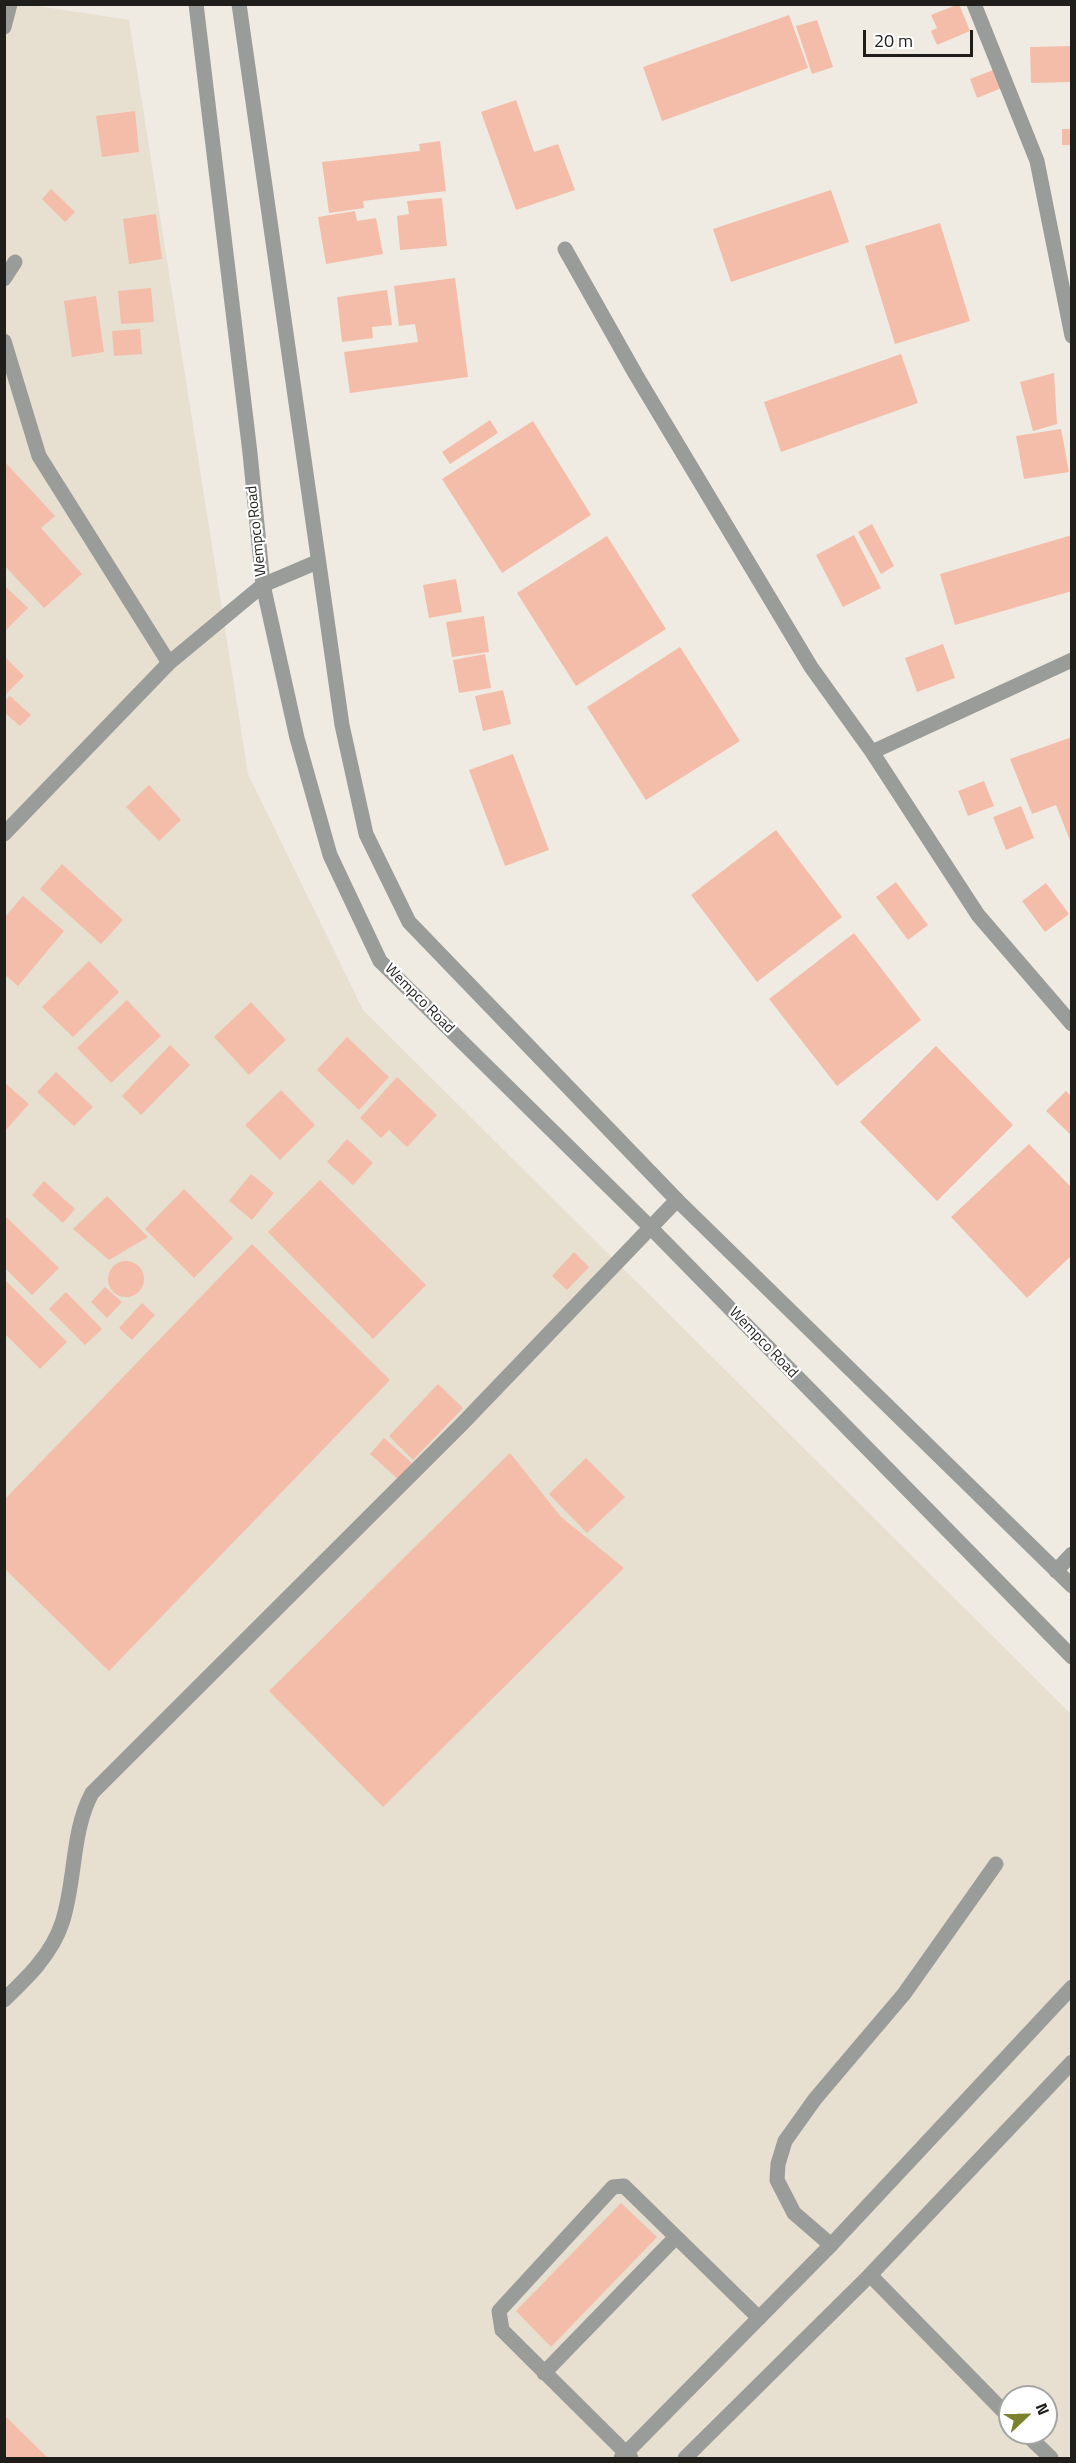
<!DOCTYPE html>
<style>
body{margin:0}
#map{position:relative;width:1076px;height:2463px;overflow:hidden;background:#efebe2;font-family:"Titillium Web",sans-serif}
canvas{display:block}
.frame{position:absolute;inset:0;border:6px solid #1f1e1b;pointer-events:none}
.north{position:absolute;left:998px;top:2385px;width:60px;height:60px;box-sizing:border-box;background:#fff;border:2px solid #a5a5a4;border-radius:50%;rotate:68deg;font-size:16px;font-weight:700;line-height:24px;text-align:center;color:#1f1e1b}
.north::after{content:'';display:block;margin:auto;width:21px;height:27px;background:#7a822e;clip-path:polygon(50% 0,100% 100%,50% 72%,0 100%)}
.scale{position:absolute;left:863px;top:30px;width:110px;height:27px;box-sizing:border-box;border:3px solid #1f1e1b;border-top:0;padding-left:8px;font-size:18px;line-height:21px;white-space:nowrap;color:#1f1e1b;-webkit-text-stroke:4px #fff;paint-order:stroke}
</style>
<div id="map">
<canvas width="1076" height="2463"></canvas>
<div class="frame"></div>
<div class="north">N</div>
<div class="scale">20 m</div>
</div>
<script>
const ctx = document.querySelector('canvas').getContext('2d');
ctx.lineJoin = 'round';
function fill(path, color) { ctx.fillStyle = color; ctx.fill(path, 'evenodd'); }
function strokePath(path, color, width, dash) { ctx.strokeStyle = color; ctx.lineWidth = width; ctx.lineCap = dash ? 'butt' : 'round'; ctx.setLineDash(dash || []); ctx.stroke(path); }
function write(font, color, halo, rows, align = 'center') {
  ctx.font = font + ' "Titillium Web",sans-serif'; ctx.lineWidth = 4.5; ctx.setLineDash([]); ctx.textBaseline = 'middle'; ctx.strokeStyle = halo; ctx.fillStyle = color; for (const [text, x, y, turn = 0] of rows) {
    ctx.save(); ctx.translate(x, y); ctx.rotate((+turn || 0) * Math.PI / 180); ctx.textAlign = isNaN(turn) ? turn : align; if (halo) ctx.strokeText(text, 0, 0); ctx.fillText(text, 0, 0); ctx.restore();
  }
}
fill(new Path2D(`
 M25 4 129 20 248 774 363 1010 1071 1714 1072 2458H5L4 5ZM1010 2397H1046V2433H1010Z`), '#e7dfd0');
fill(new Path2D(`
 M959 4 970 31 937 45 931 31 937 28 931 15Z
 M789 15 808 68 662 121 643 67Z
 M817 20 833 67 812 74 796 26Z
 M1072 46V82L1031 83 1030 47Z
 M996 69 1004 87 977 98 970 79Z
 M516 100 534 152 558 144 575 190 516 210 481 112Z
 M135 111 139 152 102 157 96 116Z
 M1062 129H1072V145H1062Z
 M440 141 446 191 363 201 364 208 329 213 322 162 420 151 419 144Z
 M51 189 75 212 65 222 42 199Z
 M831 190 849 242 731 282 713 229Z
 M442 198 447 246 400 250 397 216 409 214 407 201Z
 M355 211 357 221 376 218 383 254 326 264 318 217Z
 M156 214 162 259 129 264 123 219Z
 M940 223 970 321 895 344 865 246Z
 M455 278 468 377 350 393 344 352 418 342 415 324 399 326 394 286Z
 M151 288 154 322 121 324 118 291Z
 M387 290 392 325 372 327 373 338 342 342 337 297Z
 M96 296 104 352 72 357 64 301Z
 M140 329 142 354 114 356 112 331Z
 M901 354 918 403 781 452 764 402Z
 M1054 373 1057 424 1033 431 1020 382Z
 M490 420 498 433 450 464 442 452Z
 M533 421 591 515 502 573 442 479Z
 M1061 429 1069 472 1024 479 1016 436Z
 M4 461 55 516 41 528 82 574 44 608 4 565Z
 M872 524 894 566 881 574 858 532Z
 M854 535 881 588 843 607 816 555Z
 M1072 535V591L955 625 940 574Z
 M607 536 666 629 576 686 517 593Z
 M456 579 462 612 429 618 423 585Z
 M4 585 28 608 4 632Z
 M484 616 489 652 452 657 446 622Z
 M943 644 955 678 917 692 905 658Z
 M680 647 740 741 646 800 587 707Z
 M485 654 491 688 459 693 453 660Z
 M4 656 24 676 4 696Z
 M503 690 511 724 483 731 475 696Z
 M10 696 31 715 20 726 4 712V701Z
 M1072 737V843H1071L1056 805 1032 814 1010 759Z
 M513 754 549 850 505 866 469 770Z
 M984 781 994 806 968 816 958 791Z
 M149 785 181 820 159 841 126 807Z
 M1021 806 1034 838 1006 850 993 817Z
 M776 830 842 917 757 982 691 895Z
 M62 864 123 920 101 944 40 889Z
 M896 882 928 925 908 940 876 897Z
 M1046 883 1069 914 1045 932 1022 901Z
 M23 896 64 931 18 986 4 974V918Z
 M854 933 921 1020 837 1086 769 999Z
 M89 961 119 992 73 1037 42 1007Z
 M127 1000 161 1036 111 1083 77 1048Z
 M251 1002 286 1040 249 1075 214 1037Z
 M347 1037 389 1077 359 1110 317 1070Z
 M170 1045 190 1065 141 1115 122 1096Z
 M936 1046 1013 1125 937 1201 860 1122Z
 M56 1072 93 1107 74 1126 37 1092Z
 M397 1077 437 1115 407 1147 389 1130 381 1138 360 1118Z
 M4 1082 29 1104 4 1132Z
 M281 1090 315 1125 280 1160 245 1125Z
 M1066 1091 1072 1097V1136L1046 1111Z
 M347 1139 373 1163 353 1185 327 1162Z
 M1029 1144 1072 1188V1255L1027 1298 951 1217Z
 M251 1174 274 1193 252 1220 229 1201Z
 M320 1180 426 1285 373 1339 268 1232Z
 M44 1181 75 1209 63 1223 32 1195Z
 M184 1189 233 1238 194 1278 145 1229Z
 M107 1196 148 1237 109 1260 73 1229Z
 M4 1215 59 1268 32 1295 4 1267Z
 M252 1244 390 1380 109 1671 4 1568V1500Z
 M574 1252 589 1267 567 1290 552 1276Z
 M108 1279a18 18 0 1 1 36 0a18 18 0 1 1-36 0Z
 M4 1279 67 1342 40 1369 4 1333Z
 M105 1287 122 1302 107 1318 91 1302Z
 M66 1292 102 1329 85 1345 49 1309Z
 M142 1303 155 1315 132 1340 119 1328Z
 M438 1384 463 1408 413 1460 389 1436Z
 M384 1438 412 1463 398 1479 370 1454Z
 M510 1453 561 1517 624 1568 383 1807 269 1691Z
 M586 1458 625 1497 587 1533 549 1494Z
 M621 2203 657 2237 551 2347 516 2311Z
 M4 2415 48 2458H4Z`), '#f4bda9');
strokePath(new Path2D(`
 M4 27 10 4
 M4 279 15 262
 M4 341 39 456 169 663
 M4 834 169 663 263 585 317 562
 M4 2000C27 1978 52 1954 62 1923 76 1881 71 1832 92 1793L462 1424 677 1200
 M831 2245 794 2213 777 2180 778 2164 785 2141 815 2099 904 1994 996 1864
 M870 2275 1010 2418
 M544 2373 675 2238
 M1025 2433 1051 2458
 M631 2458 502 2330 499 2311 613 2187 624 2186 759 2318`), '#999c99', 15);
strokePath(new Path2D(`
 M974 4 1037 161 1072 336
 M565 249 636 375 811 667 872 752 978 915 1072 1024
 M872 752 1072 660
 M1056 1571 1072 1554
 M621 2458 831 2245 1072 1987
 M685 2458 870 2275 1072 2062`), '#999c99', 15);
strokePath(new Path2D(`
 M196 4 250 453 263 585 297 738 330 855 380 961 651 1228 1072 1657
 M239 4 342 725 366 834 409 922 677 1200 1072 1586`), '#999c99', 15);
write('15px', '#1f1e1b', '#fff', [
 ["Wempco Road",257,531,-96],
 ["Wempco Road",419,999,45],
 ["Wempco Road",763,1343,46]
]);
</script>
